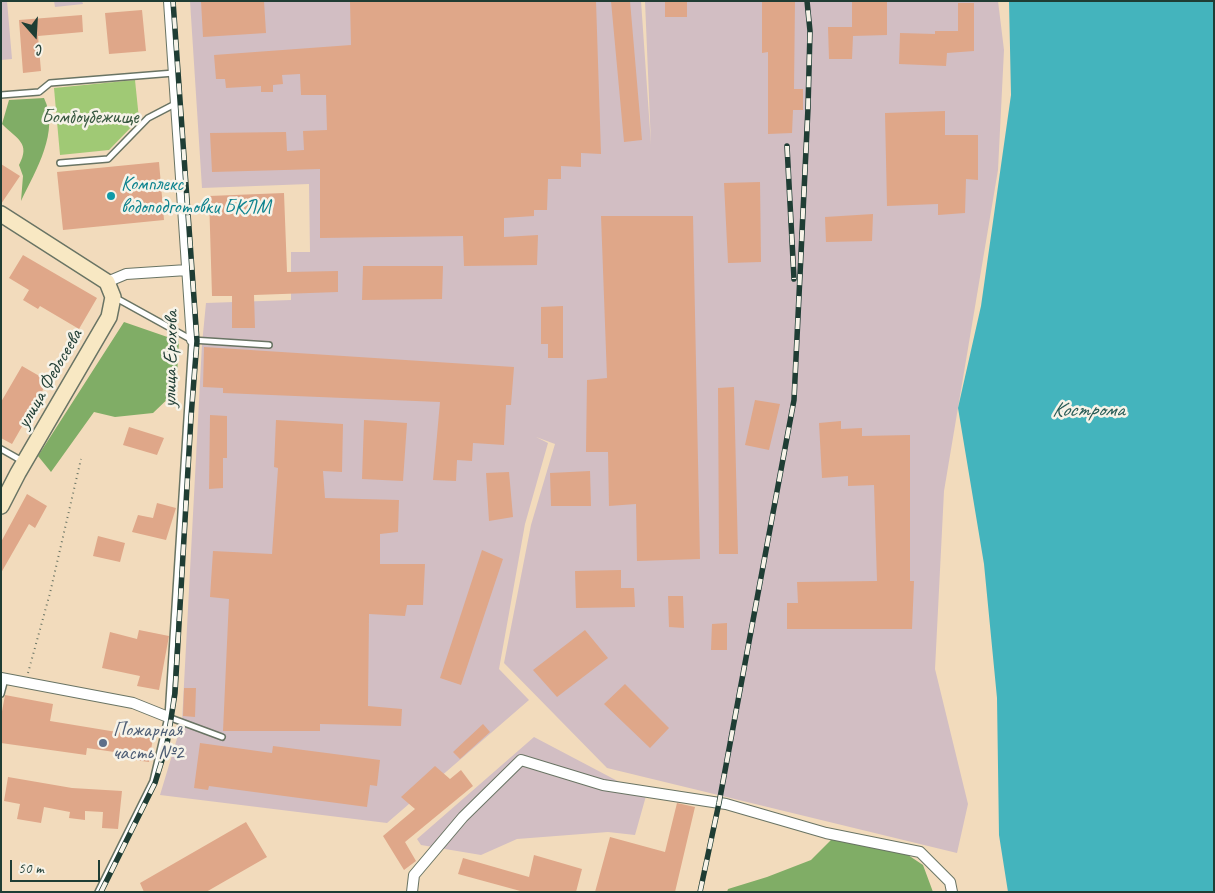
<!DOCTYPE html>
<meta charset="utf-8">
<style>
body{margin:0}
#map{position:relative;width:1215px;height:893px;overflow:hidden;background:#f2dbbc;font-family:Caveat,sans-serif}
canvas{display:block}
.frame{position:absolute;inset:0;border:2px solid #1f3d34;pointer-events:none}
.north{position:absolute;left:10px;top:10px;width:50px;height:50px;-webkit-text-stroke:4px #f7f3e8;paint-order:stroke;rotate:161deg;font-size:14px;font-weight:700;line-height:20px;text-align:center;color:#1f3d34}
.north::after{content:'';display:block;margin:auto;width:18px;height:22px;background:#1f3d34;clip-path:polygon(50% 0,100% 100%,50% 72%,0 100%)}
.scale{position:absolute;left:10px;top:860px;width:90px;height:22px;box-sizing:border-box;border:2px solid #1f3d34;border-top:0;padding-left:6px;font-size:15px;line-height:18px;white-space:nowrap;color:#1f3d34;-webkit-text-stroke:4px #f7f3e8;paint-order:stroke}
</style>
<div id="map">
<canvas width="1215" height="893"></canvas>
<div class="frame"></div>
<div class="north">С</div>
<div class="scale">50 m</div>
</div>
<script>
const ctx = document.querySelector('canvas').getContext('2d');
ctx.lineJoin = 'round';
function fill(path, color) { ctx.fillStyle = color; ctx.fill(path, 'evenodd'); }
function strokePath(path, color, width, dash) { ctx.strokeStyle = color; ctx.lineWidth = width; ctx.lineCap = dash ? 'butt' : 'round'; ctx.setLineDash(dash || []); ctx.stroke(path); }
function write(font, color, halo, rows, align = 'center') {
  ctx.font = font + ' Caveat,sans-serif'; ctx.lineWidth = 5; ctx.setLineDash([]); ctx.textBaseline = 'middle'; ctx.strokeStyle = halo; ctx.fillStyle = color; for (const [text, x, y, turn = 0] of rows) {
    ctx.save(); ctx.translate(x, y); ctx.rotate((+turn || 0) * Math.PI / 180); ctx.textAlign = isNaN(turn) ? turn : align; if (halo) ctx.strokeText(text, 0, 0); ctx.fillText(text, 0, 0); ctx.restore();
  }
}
fill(new Path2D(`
 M1 1H7L12 59 1 60Z
 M54 1H82L83 4 55 7Z
 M190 1H641L651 145 645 1H998L1004 50 998 170 944 491 935 669 968 804 957 853 607 768 504 663 531 525 555 444 536 437 548 443 525 524 499 669 529 700 387 823 160 795 182 722 202 344 206 303 291 300V252H310L309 184 202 188Z
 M534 737 646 796 635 835 608 832 517 839 481 855 421 845 417 839Z`), '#d2bec3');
fill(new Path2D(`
 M135 80 139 119 109 150 60 155 54 88Z`), '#a0c975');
fill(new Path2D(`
 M44 98C60 131 36 170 21 201L23 176 19 165C31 143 17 139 2 124L9 100Z
 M124 322 179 341 176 391 153 413 115 417 94 412 51 472 38 456Z
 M834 837 887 841 923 865 933 892H727L728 889 767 877 811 860Z`), '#80ad66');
fill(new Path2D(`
 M1009 1H1214V892H1008L999 835 997 698 984 564 958 408 981 306 1011 95Z`), '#44b4bd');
fill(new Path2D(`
 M201 1H264L266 33 203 37Z
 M350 1H596L601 154 581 153V167L561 166V179H548L547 210H534V216L504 218V237L538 235 537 265 464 266 463 236 320 238V169L212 172 210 133 286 132 287 151 304 150 303 131 327 130 326 95H301L300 74 282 75 283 84 273 85V92H261V86L226 88 225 79H216L214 55 351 45Z
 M611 1H630L642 140 624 142Z
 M665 1H687V17H665Z
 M762 1H795L794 89H803V110H793L792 133 768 134V52L762 53Z
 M852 1H887V35L853 36 852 59H829L828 27H852Z
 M958 3H974V51L947 53 946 66 899 64 900 33 935 34V31H958Z
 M142 10 146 51 109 54 105 13Z
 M82 15 83 32 38 36 41 71 23 73 19 20Z
 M945 111V135H978V180L966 179 965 213 938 215V204L887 206 885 113Z
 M159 162 164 220 63 230 57 172Z
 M1 164 20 176 1 204Z
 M760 182 761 262 728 263 724 183Z
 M284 193 287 272 338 271V292L254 295 255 328H232V296H212L209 196Z
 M873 214 872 241 826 242 825 217Z
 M601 216H693L700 559 637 561 636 504 609 506 608 452H586L587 380 607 378Z
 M23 255 97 298 79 329 40 306 38 309 23 300 29 290 9 278Z
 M363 266H443L442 299 362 300Z
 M563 306V358H548V344H541V307Z
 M204 347 514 367 511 405H506L504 445 473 443 472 461 457 460 456 481 433 480 440 402 223 393V388L203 387Z
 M22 366 48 381 12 444 1 438V402Z
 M734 387 738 554H719L718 388Z
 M755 400 780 404 769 450 745 445Z
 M210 415 227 416V458H223V488L209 489Z
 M276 420 343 424 342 472 323 471 325 498 399 500 398 532 380 534V564H425L423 605H407L405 616 369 614 368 706 402 709 401 726 320 724V731H223L229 599 210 597 213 551 272 554 278 468 274 467Z
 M364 420 407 423 403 481 362 479Z
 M841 421V429L862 428V436L910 435V581H914L912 629H787V603H798L797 582 877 581 874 485 848 486V476L822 478 819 423Z
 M129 427 164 438 157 455 123 445Z
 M590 471 591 506H551L550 473Z
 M509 472 513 517 489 521 486 473Z
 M27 494 47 506 35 528 29 524 1 573V542Z
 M157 503 176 508 166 540 132 532 138 515 153 518Z
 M98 536 125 543 120 562 93 556Z
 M482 550 503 559 461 685 440 678Z
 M621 570V588H634L635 607 576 608 575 571Z
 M668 596H683L684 628 669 627Z
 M727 623V650H711L712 624Z
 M139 630 169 636 159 690 137 686 140 676 102 668 110 632 137 639Z
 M585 630 608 658 557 697 533 670Z
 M625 684 669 728 650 748 604 704Z
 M184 688H196L195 717 183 716Z
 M5 695 53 704 50 721 153 738 149 762 127 759 128 754 87 748 86 755 1 743V717Z
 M483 724 490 732 460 759 453 752Z
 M200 743 272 753 273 746 380 760 377 786 370 785 367 807 209 786 208 790 194 788Z
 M435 766 450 779 461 770 473 786 405 842 416 861 404 870 383 836 415 809 401 797Z
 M8 777 72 788 122 791 118 829 102 828 103 812 85 811V820L69 818 70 812 44 807 41 823 17 819 20 804 4 801Z
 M677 803 695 807 675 892H595L610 837 665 852Z
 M246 822 267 857 206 892H144L140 883Z
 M534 855 582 869 576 892H524L458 874 463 858 529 877Z`), '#dfa789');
const lane = new Path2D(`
 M1 95 39 92 50 83 174 73
 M60 163 108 159 148 118 175 104
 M116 298 192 340 269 345
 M1 449 24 462
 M1 694 5 679
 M168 717 222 737
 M98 892 153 781 168 717 192 340`);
const street = new Path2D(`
 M169 1 192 340
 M107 282 126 274 187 270
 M1 678 133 703 168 717
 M412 892 414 875 463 817 521 760 603 785 726 804 826 833 920 852 950 882 952 892`);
const secondary = new Path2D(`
 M1 214 107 282 113 297 109 317 18 473 1 506`);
strokePath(lane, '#697464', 8);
strokePath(street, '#697464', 12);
strokePath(secondary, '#697464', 18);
strokePath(new Path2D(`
 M28 673 50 593 81 459`), '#697464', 2, [1, 4]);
strokePath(lane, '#fff', 5);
strokePath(street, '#fff', 10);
strokePath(secondary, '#f8e8c3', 15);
const rail = new Path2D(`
 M787 146 794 279
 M101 892 155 783 167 744 175 693 191 417 197 341 173 1
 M700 892 719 803 794 400 808 108 810 31 807 1`);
strokePath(rail, '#1f3d34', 5.5);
strokePath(rail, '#f7f3e8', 4, [11]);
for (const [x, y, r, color] of [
 [111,196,5,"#0f9aa8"],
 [103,743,5,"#5c6f8a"]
]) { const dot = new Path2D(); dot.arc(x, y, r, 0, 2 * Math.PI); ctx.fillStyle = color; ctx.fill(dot); strokePath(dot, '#f7f3e8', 2); }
write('20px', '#395941', '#f7f3e8', [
 ["Бомбоубежище",90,118]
]);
write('20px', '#0d838f', '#f7f3e8', [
 ["Комплекс",121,185],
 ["водоподготовки БКЛМ",121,208]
], 'left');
write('20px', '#1f3d34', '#f7f3e8', [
 ["улица Ерохова",171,359,-89],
 ["улица Федосеева",50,379,-60]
]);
write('20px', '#4e5e75', '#f7f3e8', [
 ["Пожарная",113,731],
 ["часть №2",113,754]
], 'left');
write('italic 21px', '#285b56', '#f7f3e8', [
 ["Кострома",1088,410]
]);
</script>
